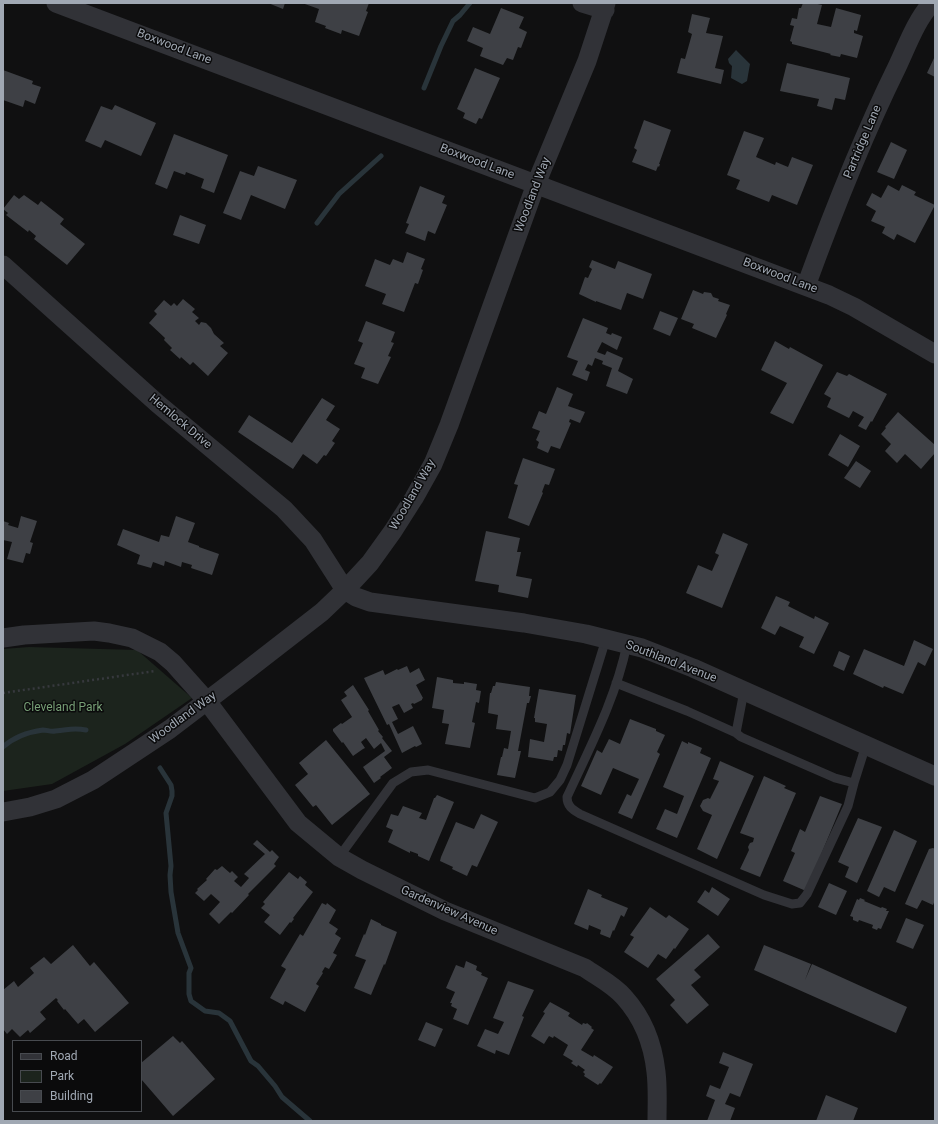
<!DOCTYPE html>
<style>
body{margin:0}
#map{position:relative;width:938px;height:1124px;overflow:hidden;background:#101011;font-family:Roboto,sans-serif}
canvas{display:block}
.frame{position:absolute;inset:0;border:4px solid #a0a8b3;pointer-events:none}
.legend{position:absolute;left:12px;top:1040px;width:130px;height:72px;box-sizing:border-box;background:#0b0b0c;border:1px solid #474a4f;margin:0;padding:5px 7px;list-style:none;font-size:12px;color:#a0a8b3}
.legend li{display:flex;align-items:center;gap:8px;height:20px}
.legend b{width:20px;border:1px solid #474a4f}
</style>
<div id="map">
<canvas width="938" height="1124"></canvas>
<div class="frame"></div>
<ul class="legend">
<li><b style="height:5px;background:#313237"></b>Road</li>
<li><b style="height:11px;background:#1c241d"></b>Park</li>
<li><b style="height:11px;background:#3e4045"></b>Building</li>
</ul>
</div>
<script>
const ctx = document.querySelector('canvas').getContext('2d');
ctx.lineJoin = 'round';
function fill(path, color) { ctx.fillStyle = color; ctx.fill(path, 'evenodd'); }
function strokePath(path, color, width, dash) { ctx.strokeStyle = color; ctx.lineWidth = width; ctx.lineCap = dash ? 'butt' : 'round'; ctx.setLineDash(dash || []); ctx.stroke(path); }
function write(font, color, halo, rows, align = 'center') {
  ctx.font = font + ' Roboto,sans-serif'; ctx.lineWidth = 3; ctx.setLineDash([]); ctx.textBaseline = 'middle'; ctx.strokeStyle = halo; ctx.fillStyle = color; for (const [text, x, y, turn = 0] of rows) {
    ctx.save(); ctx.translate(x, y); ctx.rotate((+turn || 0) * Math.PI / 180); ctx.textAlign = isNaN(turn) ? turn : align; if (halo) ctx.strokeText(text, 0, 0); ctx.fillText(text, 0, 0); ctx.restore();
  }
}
fill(new Path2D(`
 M29 647 137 650 192 698 125 744 52 784 3 791V649Z`), '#1c241d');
fill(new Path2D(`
 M736 50 750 64 747 81 742 84 731 78 732 66 729 63 728 59Z`), '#29343a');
strokePath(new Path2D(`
 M424 88 441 46 453 21 460 15 470 3
 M317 223 339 194 381 156
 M3 747C14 737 28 732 43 730 47 730 51 732 55 731 69 730 72 727 86 730
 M160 768 171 785 172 791V796L166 813 171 866 170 875 171 892 178 933 191 968 189 973V994L191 1001 205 1011 219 1013 230 1021 251 1061 258 1066 275 1086 282 1097 310 1121`), '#29343a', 5);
fill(new Path2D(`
 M268 3H285L283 9Z
 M302 3H369L366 11 368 12 359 36 342 30 341 34 325 28 326 26 315 22 319 9Z
 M803 3H813L822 5 817 24 831 27 836 8 861 15 857 31 854 30V33L863 36 857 58 841 54 840 57 830 55 831 54 792 44V42L790 41 794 26 790 25 792 18 797 19 799 8H801Z
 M501 8 524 17 519 28 527 32 521 48 518 47 513 60 507 58 503 65 480 56 483 48 467 41 473 27 490 34Z
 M692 14 710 18 706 33 723 36 715 68 724 70 721 84 677 73 681 58 685 59 692 34 688 32Z
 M935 56V77L927 73Z
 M787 63 850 78 845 100 835 98 832 110 817 106 819 99 780 91Z
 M475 68 500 78 482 119 479 118 476 124 463 118 465 113 457 109Z
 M3 70 33 81 32 84 41 87 35 104 25 100 23 107 3 100Z
 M115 105 156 123 141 156 105 140 101 148 85 141 101 106 112 110Z
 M644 120 671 130 659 164H660L659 167 658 166 656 171 632 162 637 150 634 148Z
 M744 131 764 138 756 157 775 165 776 162 788 167 792 157 813 165 797 205 772 195 769 202 736 189 740 180 727 175Z
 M174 134 228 155 214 193 201 188 204 179 186 172 185 175 174 171 167 189 155 184Z
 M891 142 907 150 894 179 877 172Z
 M258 166 297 180 285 209 251 195 241 220 223 213 240 171 254 176Z
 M888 185 899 191 902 185 916 192 914 195 935 205 915 243 897 234 894 240 882 233 885 227 871 221 876 211 866 205 872 193 881 198Z
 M420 186 445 196 442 203 447 205 435 234 428 231 425 241 405 233 409 224 406 223Z
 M14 195 19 199 24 195 38 205 41 201 64 219 60 224 85 244 67 265 34 239 36 236 29 230 28 232 6 215 8 213 3 209Z
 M180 215 206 225 199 244 173 235Z
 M407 252 425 259 421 269 423 270 418 284 415 283 404 312 382 304 386 294 365 286 375 259 390 265 393 259 403 263Z
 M592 260 615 269 618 261 652 274 643 299 627 293 621 310 596 301V302L579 294 585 277 588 278 592 269 589 267Z
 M693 290 703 294 704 292 711 293 713 297 719 299 718 301 730 305 726 314 727 315 716 338 692 328 694 324 681 319Z
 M183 299 195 309 192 312 199 318 195 321 199 325 201 322 206 323 211 328 214 334 224 343 220 346 228 353 208 376 193 362 190 365 181 357 180 359 170 350 172 348 164 340 165 338 149 323 157 314 154 311 164 300 171 306 174 303 177 306Z
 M660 311 678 318 670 336 653 329Z
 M583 318 608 328 606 333 611 335 612 333 622 337 617 350 602 342 597 352 605 355 607 351 623 358 618 371 633 379 627 394 606 386 612 368 602 364 603 361 595 358 592 366 588 364 585 370 590 372 587 381 572 375 578 361 567 357Z
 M366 321 395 332 391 342 394 343 388 356 391 357 378 384 361 378 365 368 354 364 363 343 358 341Z
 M775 341 789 349 790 347 823 365 793 424 770 413 787 383 761 370Z
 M837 372 847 376 849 374 887 394 872 422 871 421 866 430 858 426 864 417 853 411 849 418 827 407 831 398 824 394Z
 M557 387 573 394 568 406 585 412 580 423 570 419 569 422 571 423 560 449 551 446 548 453 537 448 539 442 536 440 540 431 532 428 539 411 546 414Z
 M322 398 335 406 326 420 340 429 332 441 335 443 326 456 324 455 317 464 303 454 293 469 238 432 249 415 292 443Z
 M898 412 935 445V453L921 469 905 454 897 463 885 451 891 444 881 434 886 428 885 427Z
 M840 434 860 446 848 467 828 455Z
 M523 458 555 469 549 485 545 484 542 492 543 493 529 526 508 518 518 485 514 484Z
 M856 461 871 471 860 488 844 478Z
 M21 516 37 521 30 542 33 543 30 554 26 553 23 563 7 559 12 542 3 540V521L9 523 8 525 18 528Z
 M176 516 195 523 188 542 199 546V547L219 554 212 575 191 568 192 565 182 562 181 567 165 561 164 566 153 562 151 568 137 564 140 555 117 545 123 529 159 542 161 535 169 537Z
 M486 531 520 538 517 552H521L516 576 532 579 528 598 498 592 499 585 475 581Z
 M723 533 748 544 722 608 686 593 698 565 712 571 719 555 715 553Z
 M776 596 790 602 788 606 814 619 815 616 829 623 814 654 799 647 804 637 780 626 775 635 761 628Z
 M914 640 933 649 925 666 918 662 903 694 884 686 883 688 853 674 864 649 904 666Z
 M839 651 850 656 844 671 833 666Z
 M407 666 410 673 419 668 425 680 416 685 423 698 422 699V700L414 704 413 703 411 704 413 708 404 713 399 704 392 707 398 719 392 722 398 734 413 726 422 744 416 747 415 746 402 753 389 724 387 725 364 678 383 670 385 675 397 669 398 670Z
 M437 677 453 680V683L464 684V682L477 684 476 690 481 691 479 703 476 702 472 722 475 723 470 748 445 744 449 724 442 723 444 710 432 708Z
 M496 682 530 687 529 696H531L529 703H527L518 751H521L515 778 497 775 501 757H502L504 748 508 749 511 731 496 729 498 715 488 713 490 693H491L493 686H495Z
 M353 685 369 710 368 711 379 730 378 731 383 737 382 738 392 751 384 757 392 768 380 777 381 778 374 783 363 767 385 751 381 743 374 749 366 738 361 742 365 748 363 749 353 756 343 742 342 743 333 731V729L341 723 342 724 352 717 341 700 347 696 344 692Z
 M539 689 576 695 570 734 567 733 565 745H563L562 751 558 750 557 757H554L553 761 528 757 530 739 544 742 547 724 535 722V718H534Z
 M630 719 656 729V731L665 735 657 752 660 754 632 819 618 813 627 794 631 796 639 779 613 768 601 795 581 786 597 750 602 753 609 739 620 744Z
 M326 740 370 794 332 825 316 805 313 807 295 785 308 774 299 763Z
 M682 741 688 744V742L702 748 700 753 711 758 677 838 656 829 665 809 677 814 684 796 663 787Z
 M720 761 754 776 717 859 697 849 712 815 703 811 700 806 703 800 708 798 710 799 719 781 713 779Z
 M764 776 786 786 784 788 796 793 760 877 740 869 749 850 748 847 750 843 753 842 754 838 740 833Z
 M437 795 454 802 429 861 418 856V854L410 851V853L388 842 393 830 386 827 391 814 398 816 403 806 422 813 419 818 426 820 434 798H435Z
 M820 796 842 804 806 891 783 881 795 853 791 851 800 829 805 832Z
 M481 814 498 822 477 867 472 865 467 876 452 869 453 867 440 861 441 857 456 822 474 829Z
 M858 818 882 827 857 883 845 877 849 867 838 862Z
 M894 830 917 841 895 892 884 887 879 897 867 891Z
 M257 840 270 852 272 850 279 857 274 864 276 866 248 894 249 895 232 913 231 912 219 924 209 914 220 902 211 894 204 901 195 893 198 890 197 889 207 880 206 879 215 869 217 870 222 866 230 873 232 871 238 877 234 881 241 887 249 878 244 874 265 854 253 844Z
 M933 848 935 849V900L933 905 922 900 917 909 905 904 929 849Z
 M289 872 298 879 300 876 307 882 305 885 313 892 293 918 294 919 291 923 290 922 280 935 264 922 270 915 261 908 265 904 263 902Z
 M829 883 847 891 836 915 818 907Z
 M712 887 730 899 718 916 697 902 705 890 709 893Z
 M588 889 602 895 601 897 628 908 624 917 621 915 614 931 613 930 610 938 600 934 601 930 589 925 588 930 574 924Z
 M860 898 865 900 864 901 881 908 882 907 887 909 886 911H889L881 929 878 928 877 930 872 928 873 925 859 920 858 922 853 920V917L850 916 857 899 859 900Z
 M322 903 326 905 327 903 336 910 329 923 338 929 335 934 341 938 333 953 337 955 329 969 325 967 322 972 323 973 316 984 319 986 305 1012 285 1001 283 1005 270 998 286 969 281 966 300 934 303 936Z
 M650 907 666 918 669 915 689 929 675 949 674 948 666 959 658 954 648 968 624 952 634 937 630 935Z
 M906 918 924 925 913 949 896 942Z
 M371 919 381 924V925L397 932 385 965 384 964 371 995 354 988 366 960 355 956 364 934 365 935Z
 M708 934 720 947 694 970 701 977 691 985 709 1005 687 1024 670 1005 675 1000 656 979Z
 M73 945 90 966 94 962 129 1003 95 1032 84 1019 78 1024 65 1009 64 1010 57 1001 58 1000 56 998 40 1012 46 1019 30 1033 28 1030 20 1037 12 1029 7 1034 3 1029V990L14 981 18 987 34 973 30 968 44 957 51 964Z
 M764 945 811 964 805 980 812 964 907 1007 896 1033 754 970Z
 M466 961 477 966 476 970 482 973 481 975 488 978 468 1025 453 1019 457 1009 451 1006 452 1003H450L455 992 446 988 456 965 464 968Z
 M508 981 534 990 522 1016 524 1017 509 1055 496 1050 495 1054 477 1046 485 1029 498 1034 504 1022 493 1018Z
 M550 1002 570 1013 568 1016 582 1025 583 1023 586 1024 587 1023 592 1027 591 1028 594 1030 581 1050 593 1057 594 1055 613 1067 601 1084 600 1083 598 1085 584 1076 585 1074 583 1072 585 1070 578 1065 577 1067 571 1063 573 1061 563 1055 568 1045 554 1036 553 1038 549 1036 544 1044 531 1036 545 1013 543 1012Z
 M426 1022 443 1029 435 1047 418 1040Z
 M173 1036 180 1043 182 1041 215 1079 173 1116 141 1079V1063Z
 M723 1052 753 1064 740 1097 730 1093 725 1104 735 1108 730 1121H707L715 1100 706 1096 710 1085 720 1089 729 1067 719 1063Z
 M826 1095 858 1108 853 1121H816Z`), '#3e4045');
strokePath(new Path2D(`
 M3 693 155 671`), '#37393e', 2.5, [2, 3]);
strokePath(new Path2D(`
 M627 644C616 698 590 747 567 797 567 806 572 809 580 814L764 895 792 904 800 903 807 894 848 806 854 783
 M616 683 687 711 736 733
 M744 691 736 733 741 737 835 778 854 783 866 745
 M339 857 393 783 411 772 428 770 535 798 550 792 560 780 567 765 606 639`), '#313237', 9);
strokePath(new Path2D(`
 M56 3 829 295 854 307 935 354
 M582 3 605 10
 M3 265 158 404 284 509 313 540 345 590 356 597 370 602 524 623 586 634 642 648 693 668 935 776
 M806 286C833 212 862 138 897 67 907 46 916 20 932 3
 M3 638 24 635 94 631 109 633 132 638 160 652 173 663 206 700 298 823 339 857 362 870 445 911 585 968C598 977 614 985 624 997 643 1018 653 1044 656 1072 658 1088 657 1105 657 1121
 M3 812 30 807 56 799 93 780 170 729 237 678 322 612 345 590 370 563 393 531 414 498 433 464 449 425 536 184 587 61 606 3`), '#313237', 19);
write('12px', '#a0a8b3', '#0b0b0c', [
 ["Boxwood Lane",174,47,21],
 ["Partridge Lane",863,142,-67],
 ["Boxwood Lane",477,162,21],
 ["Woodland Way",533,195,-69],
 ["Boxwood Lane",780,276,21],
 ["Hemlock Drive",180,422,40],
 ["Woodland Way",413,495,-60],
 ["Southland Avenue",671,662,21],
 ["Woodland Way",183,718,-36],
 ["Gardenview Avenue",449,911,24]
]);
write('12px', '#779f76', '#0b0b0c', [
 ["Cleveland Park",63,708]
]);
</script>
